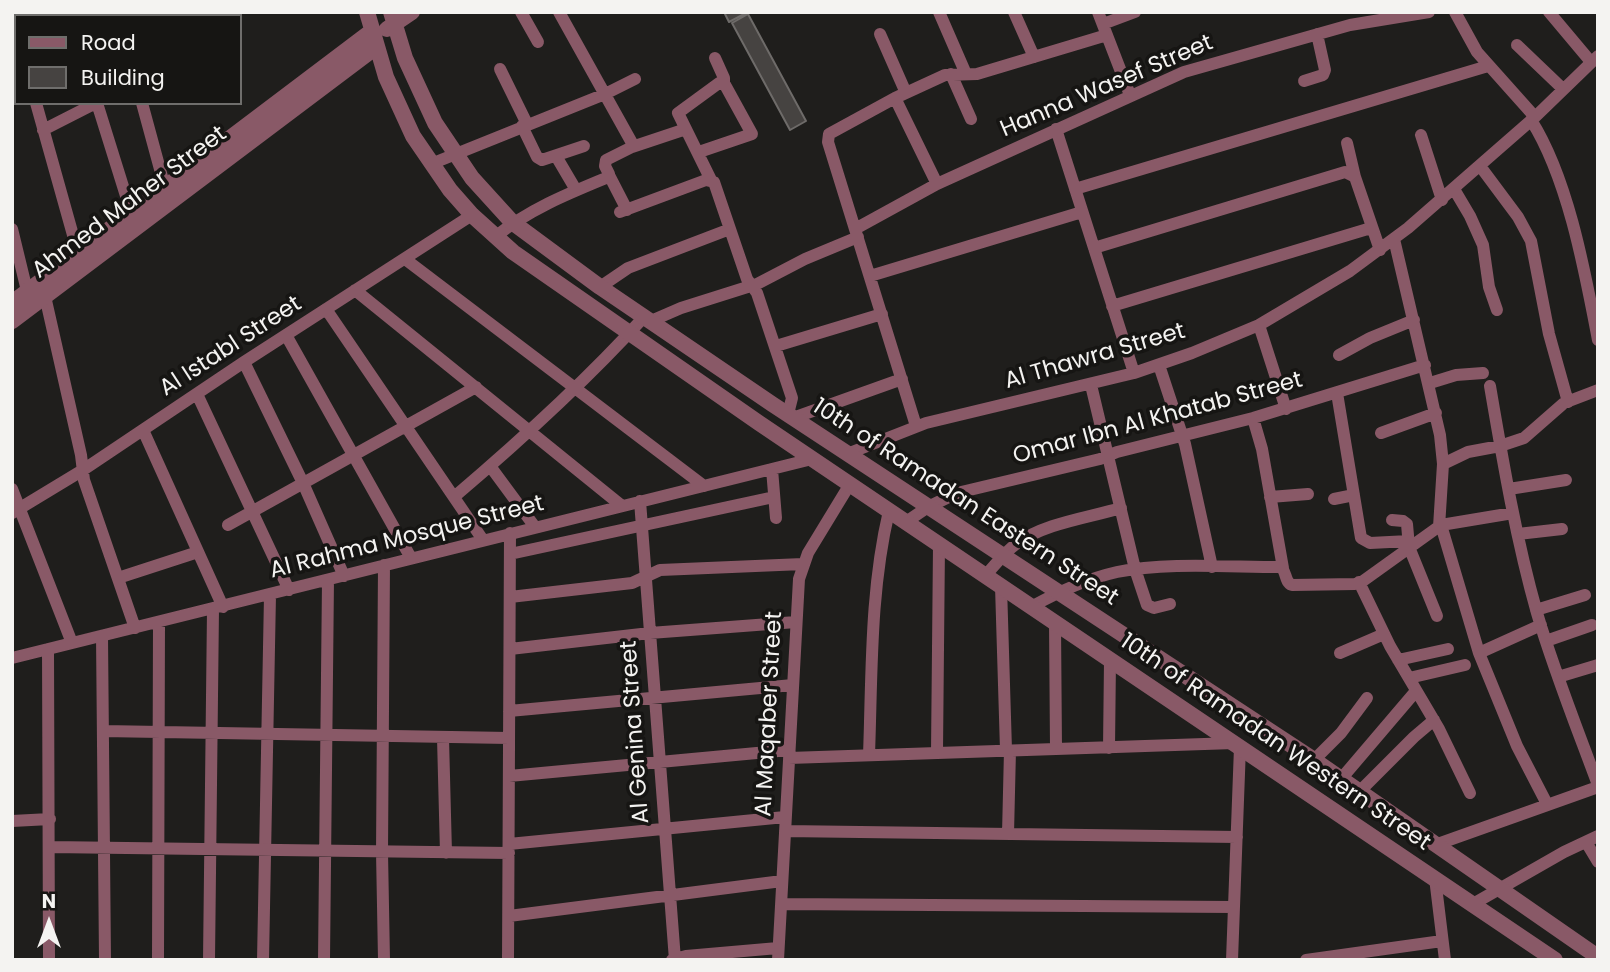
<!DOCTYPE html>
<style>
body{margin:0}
#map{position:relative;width:1610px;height:972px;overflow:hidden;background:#1f1e1c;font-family:Poppins,sans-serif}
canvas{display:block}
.frame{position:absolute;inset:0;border:14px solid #f4f3f1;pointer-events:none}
.legend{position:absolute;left:14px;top:14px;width:228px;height:91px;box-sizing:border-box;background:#161513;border:2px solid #6f6e6c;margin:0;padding:9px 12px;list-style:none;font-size:21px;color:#f4f3f1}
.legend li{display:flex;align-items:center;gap:14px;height:35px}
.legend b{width:35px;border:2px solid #6f6e6c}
.north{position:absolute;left:14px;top:888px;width:70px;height:70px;-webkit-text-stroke:5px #161513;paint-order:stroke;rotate:0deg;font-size:19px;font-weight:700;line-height:28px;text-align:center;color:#f4f3f1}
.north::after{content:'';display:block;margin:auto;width:24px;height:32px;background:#f4f3f1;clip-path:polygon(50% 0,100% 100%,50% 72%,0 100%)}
</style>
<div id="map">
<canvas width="1610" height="972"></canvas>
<div class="frame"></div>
<ul class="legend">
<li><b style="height:9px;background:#895967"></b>Road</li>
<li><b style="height:19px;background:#464341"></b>Building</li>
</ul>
<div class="north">N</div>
</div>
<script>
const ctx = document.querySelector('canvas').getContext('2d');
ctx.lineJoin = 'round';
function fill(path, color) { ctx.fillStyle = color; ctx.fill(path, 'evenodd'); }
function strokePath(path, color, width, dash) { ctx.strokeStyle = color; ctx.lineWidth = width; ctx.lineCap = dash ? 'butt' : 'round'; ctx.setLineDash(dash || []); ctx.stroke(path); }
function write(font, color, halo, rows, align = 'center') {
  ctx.font = font + ' Poppins,sans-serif'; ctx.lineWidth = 7; ctx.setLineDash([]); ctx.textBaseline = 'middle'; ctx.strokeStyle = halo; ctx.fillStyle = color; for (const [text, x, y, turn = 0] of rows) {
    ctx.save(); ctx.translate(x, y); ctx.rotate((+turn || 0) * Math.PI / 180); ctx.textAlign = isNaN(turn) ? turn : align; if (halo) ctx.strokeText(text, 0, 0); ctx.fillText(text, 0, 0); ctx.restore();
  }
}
const building = new Path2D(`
 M724 12H748L729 22Z
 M748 14 806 121 790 130 732 23Z`);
fill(building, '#464341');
strokePath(building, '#6e6b69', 2);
strokePath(new Path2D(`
 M71 12 72 16
 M117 12 118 16
 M521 12 538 42
 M939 12 966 74
 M1014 12 1034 57
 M1098 12 1130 95
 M1455 12 1477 52 1535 117
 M1549 12 1591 62
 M12 14 16 28
 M1103 24 1135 12
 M880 34 906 93
 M1517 45 1563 89
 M715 58 724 78V83
 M500 69 527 124
 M951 74 971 119
 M1304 81 1323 75 1325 70 1317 34
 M895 98 937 184
 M36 103 78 253
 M97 103 131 212
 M142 103 167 195
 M1531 120C1568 178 1585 272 1598 340
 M522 126 537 157 542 160 584 146
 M1056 129 1134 373
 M43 130 96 103
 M1421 135 1442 200
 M1347 143 1355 177
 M632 147 686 129
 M699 152 752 134 724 83H719L678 113 711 180
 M556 156 576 190
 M431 164 605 94 635 79
 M1480 166 1518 217 1531 241 1549 334 1568 402
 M609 175 627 210
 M1075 189 1488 66
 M1454 189 1470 216 1483 245 1489 287 1497 310
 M620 212 706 180 714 182 747 279 757 293 792 398 788 414
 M12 229 29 299
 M855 229 937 184 1184 72 1350 25 1429 12
 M495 237C528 210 567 194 606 178L609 174 605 166 606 160 632 147V143L559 12
 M1394 239 1440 435 1443 464 1439 527
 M1094 248 1345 172 1355 177 1380 250
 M405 259 704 486
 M870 276 1082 212
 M600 287 628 268 730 229
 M355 290 622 506
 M45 296 81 455 84 480 135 628
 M1112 306 1371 228
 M326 309 483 540
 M651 321 681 308 757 284 805 259 858 237
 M1259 325 1286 409
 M286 335 411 558
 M776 346 882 314
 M1339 355 1370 338 1414 320
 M244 362 303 483 344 576
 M1159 365 1185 444 1212 567
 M1430 383 1456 375 1483 373
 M1091 385 1135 569 1147 605 1154 608 1170 604
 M1490 386C1503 462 1516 539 1537 613 1554 671 1577 728 1598 785
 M1337 393 1361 538 1370 543 1409 541
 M197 394 289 590
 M793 418 902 379
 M1253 418 1262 449 1283 568
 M916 426 828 142 829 134 895 98 945 75 977 74 1107 35
 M143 430 223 607
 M1381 433 1436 413
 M847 454 926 423 1134 373 1192 353 1259 325 1350 271 1408 228 1535 117 1598 56
 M1443 464 1468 452 1500 446 1524 438 1564 403 1598 390
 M490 466 535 527
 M772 469 776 518
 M12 489 72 643
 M1509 489 1566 480
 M454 497C521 440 585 382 644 317
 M1270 497 1308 494
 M1334 499 1354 495
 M640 501 675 960
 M12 513 83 470 244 362 472 215
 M1392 520 1403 521 1407 524 1409 547 1437 616
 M906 522 928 507 957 493 1100 459 1117 452 1253 418 1425 365
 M228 525 476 387
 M1441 525 1479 653 1517 746 1547 804
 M1518 534 1562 529
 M510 554 774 497
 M384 565 382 852 384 960
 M985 576C995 565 1004 553 1016 544 1045 523 1087 518 1121 508
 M118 578 198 552
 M1359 582 1390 646 1439 729 1470 793
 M1001 586 1006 750
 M510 597 632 583 660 570 803 564
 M1031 607C1058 592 1086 579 1117 572 1166 562 1228 567 1280 567 1287 570 1284 582 1292 585L1355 584 1363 581 1441 525 1513 513
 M1536 610 1585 595
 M1055 623 1056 749
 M102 636 105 960
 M1546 641 1592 625
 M48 649 49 960
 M510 649 650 633 796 622
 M1340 653 1384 634
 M1479 653 1541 625
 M12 658 812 459
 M1398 660 1448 649
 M1558 677 1598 665
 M1409 678 1465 665
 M509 711 793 685
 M103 731 509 738
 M443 738 446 853
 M1109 748 1110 660
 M937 752 939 545
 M869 755C872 673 870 591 889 511
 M789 758 1234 743
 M1314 760 1341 733 1367 698
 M509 776 789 750
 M1341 779 1416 691
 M1359 792 1414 737 1434 720
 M12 821 50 819
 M785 831 1237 837
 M1008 834 1010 750
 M1586 842 1598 862
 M509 844 785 817
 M1435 845 1598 787
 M50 847 509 853
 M1435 878 1445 960
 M781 904 1234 907
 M1473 904 1564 852 1598 836
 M509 916 782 881
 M158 960 159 622
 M209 960 213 609
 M263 960 270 595
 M324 960 328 580
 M508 960 510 533
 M672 960 686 956 778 948
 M778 960 799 579 808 553 850 484
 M1232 960 1240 747
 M1306 960 1442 941`), '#895967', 12);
strokePath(new Path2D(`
 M367 12 386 77 413 136 450 190 472 215 513 252 759 423 1555 960
 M391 12 405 58 435 123 472 178 512 222 600 287 772 404 1314 760 1598 957
 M387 29 412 12
 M12 303 372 31
 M12 321 376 47`), '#895967', 16);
write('23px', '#f4f3f1', '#161513', [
 ["Hanna Wasef Street",1107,87,-23],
 ["Ahmed Maher Street",130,203,-37],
 ["Al Istabl Street",231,347,-33],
 ["Al Thawra Street",1095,357,-16],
 ["Omar Ibn Al Khatab Street",1158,419,-15],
 ["10th of Ramadan Eastern Street",965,503,33],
 ["Al Rahma Mosque Street",407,538,-14],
 ["Al Maqaber Street",770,714,-87],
 ["Al Genina Street",636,732,-94],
 ["10th of Ramadan Western Street",1275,743,34]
]);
</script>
